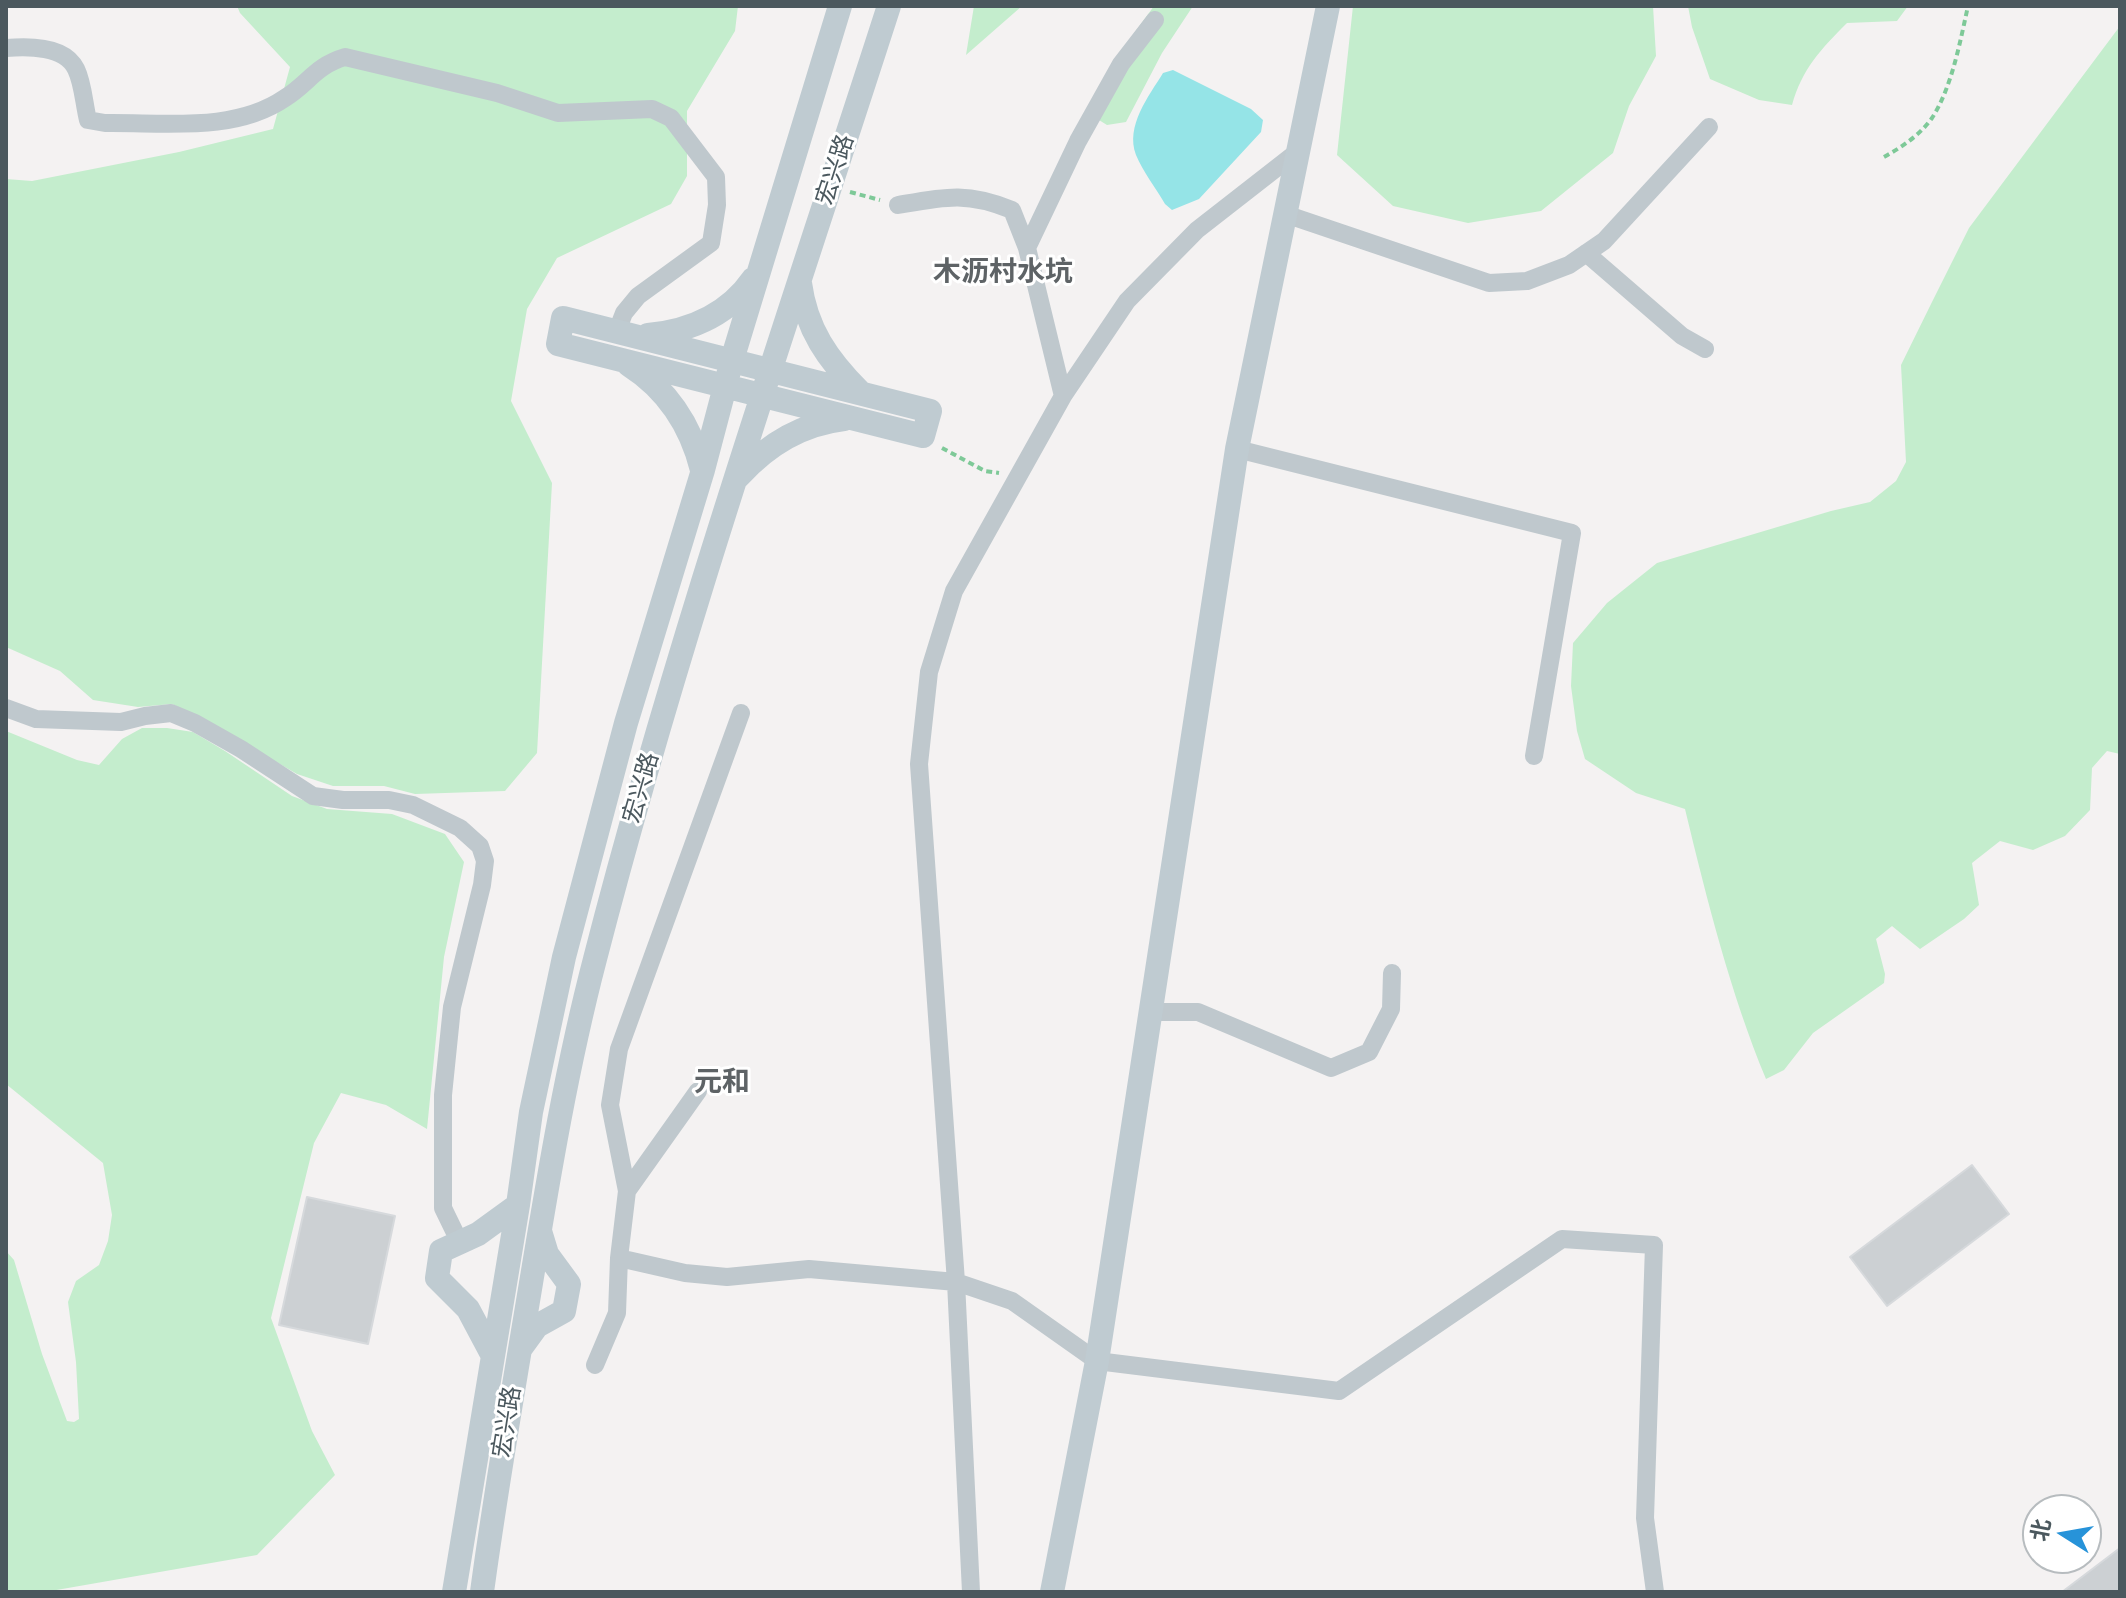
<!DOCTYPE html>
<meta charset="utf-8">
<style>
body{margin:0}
#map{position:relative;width:2126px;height:1598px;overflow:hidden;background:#f4f2f2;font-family:"Space Grotesk","Noto Sans SC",sans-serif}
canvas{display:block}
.frame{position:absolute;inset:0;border:8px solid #4b585e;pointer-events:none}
.north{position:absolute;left:2022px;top:1494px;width:80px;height:80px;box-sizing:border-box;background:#fff;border:2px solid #b7bcbf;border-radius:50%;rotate:281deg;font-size:22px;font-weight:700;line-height:32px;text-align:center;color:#4b585e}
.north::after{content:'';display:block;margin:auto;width:28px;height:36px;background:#2793d9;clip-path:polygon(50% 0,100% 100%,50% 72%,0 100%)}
</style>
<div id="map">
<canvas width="2126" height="1598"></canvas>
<div class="frame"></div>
<div class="north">北</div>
</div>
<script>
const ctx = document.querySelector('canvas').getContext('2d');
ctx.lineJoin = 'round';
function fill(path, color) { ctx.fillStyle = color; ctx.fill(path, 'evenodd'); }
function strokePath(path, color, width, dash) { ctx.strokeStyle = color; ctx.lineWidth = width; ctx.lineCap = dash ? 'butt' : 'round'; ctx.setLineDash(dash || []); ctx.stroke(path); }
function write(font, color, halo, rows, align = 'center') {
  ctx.font = font + ' "Space Grotesk","Noto Sans SC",sans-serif'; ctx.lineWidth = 6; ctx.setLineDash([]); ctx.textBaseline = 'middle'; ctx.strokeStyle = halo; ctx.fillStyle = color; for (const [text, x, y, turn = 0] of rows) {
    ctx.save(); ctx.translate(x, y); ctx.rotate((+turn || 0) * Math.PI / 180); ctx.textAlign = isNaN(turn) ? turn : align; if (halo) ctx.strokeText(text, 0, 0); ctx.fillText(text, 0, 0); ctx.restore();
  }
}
fill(new Path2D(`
 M237 6H738L735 31 687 111V176L671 204 557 258 527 309 511 401 552 483 537 753 505 791 415 794 384 786H333L297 774 197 716 172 704 138 707 93 700 60 671 6 647V179L32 181 179 152 273 129 290 67 240 13Z
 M974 6H1022L966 55Z
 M1154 6H1193L1162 53 1126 122 1107 125 1086 112 1135 32Z
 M1353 6H1653L1656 56 1629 106 1613 153 1541 211 1468 223 1393 206 1337 155Z
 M1688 6H1908L1897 21 1847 23C1821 49 1802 69 1792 105L1759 100 1710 79 1692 27Z
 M2120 26V754L2107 751 2092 768 2090 810 2065 836 2033 850 2000 841 1972 863 1979 905 1964 919 1920 949 1892 926 1876 939 1885 974 1884 983 1813 1033 1784 1070 1766 1079C1730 992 1707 900 1685 809L1636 793 1585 759 1577 731 1571 686 1573 643 1607 603 1657 563 1831 511 1870 502 1896 481 1906 462 1901 365 1932 302 1969 228Z
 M142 728H167L193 732 225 751 292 796 327 809 392 814 445 834 464 862 444 957 427 1129 386 1105 341 1093 314 1143 271 1318 312 1431 335 1475 257 1555 45 1592H6V1251L14 1260 42 1354 67 1421 74 1422 79 1419 76 1362 68 1302 76 1281 99 1265 108 1241 112 1215 103 1163 6 1084V731L77 760 99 765 122 739Z`), '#c4edcd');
fill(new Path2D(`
 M1173 70 1251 109 1263 120 1261 132 1199 199 1172 210 1165 204C1156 188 1143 172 1136 155 1125 126 1149 96 1163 73Z`), '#95e4e7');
const building = new Path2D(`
 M1972 1165 2009 1214 1887 1306 1850 1257Z
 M307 1197 395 1216 368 1344 279 1325Z
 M2120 1548V1592H2062Z`);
fill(building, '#ccd0d3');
strokePath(building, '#d6d9dc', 2);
strokePath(new Path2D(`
 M1884 157C1902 147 1920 135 1932 118 1952 87 1960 42 1968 6
 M850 192 880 200
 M942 448 985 471 999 473`), '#7ec998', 4, [6, 4]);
strokePath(new Path2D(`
 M6 48C28 46 65 46 76 69 83 83 84 104 88 120L105 123C164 122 234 133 285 98 309 83 315 66 345 57L497 93 558 113 652 109 671 118 716 177 717 205 711 243 638 296 624 313 617 331
 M898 205C943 197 967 191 1012 210L1027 248
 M1285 214 1489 283 1527 281 1569 265 1604 241 1709 127
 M1586 253 1682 336 1705 349
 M1063 396 1027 248 1078 141 1121 64 1155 20
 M1237 449 1572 533 1534 756
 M6 708 36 719 121 722 145 716 171 713 195 723 241 749 313 796 343 800H389L413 805 460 828 480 846 485 861 482 885 452 1007 443 1095V1208L460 1243
 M741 713 619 1049 610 1105 627 1191 619 1258 685 1273 727 1277 809 1269 956 1282 1012 1301 1097 1361 1339 1391 1562 1239 1654 1245 1645 1518 1655 1592
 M1152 1012H1198L1331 1068 1369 1052 1391 1009 1392 973
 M627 1191 698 1091
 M595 1365 617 1313 619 1258
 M971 1592 956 1282 919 764 929 672 954 591 1063 396 1127 301 1197 230 1297 152`), '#bfc8cd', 18);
strokePath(new Path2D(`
 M800 283C806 329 828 360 860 392
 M563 318 930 411 923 436 558 344Z
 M648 335C689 331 728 315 753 279
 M629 365C668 390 691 426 702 470
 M739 476C767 445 802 424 844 419
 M521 1348 537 1326 564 1311 569 1284 547 1254 540 1231
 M493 1356 468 1309 437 1278 441 1251 478 1234 518 1205
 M454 1592 518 1205 531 1112 564 957 626 723 703 470 732 360 840 6
 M482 1592C496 1488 514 1386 531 1283 549 1174 567 1066 595 959 678 637 787 322 889 6
 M1052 1592 1097 1361 1237 449 1328 6`), '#bfcbd1', 24);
write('24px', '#4b585e', '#fff', [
 ["宏兴路",836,170,-72],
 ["宏兴路",642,788,-74],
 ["宏兴路",508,1422,-81]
]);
write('bold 28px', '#5e6366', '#fff', [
 ["木沥村水坑",1003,273],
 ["元和",722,1083]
]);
</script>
